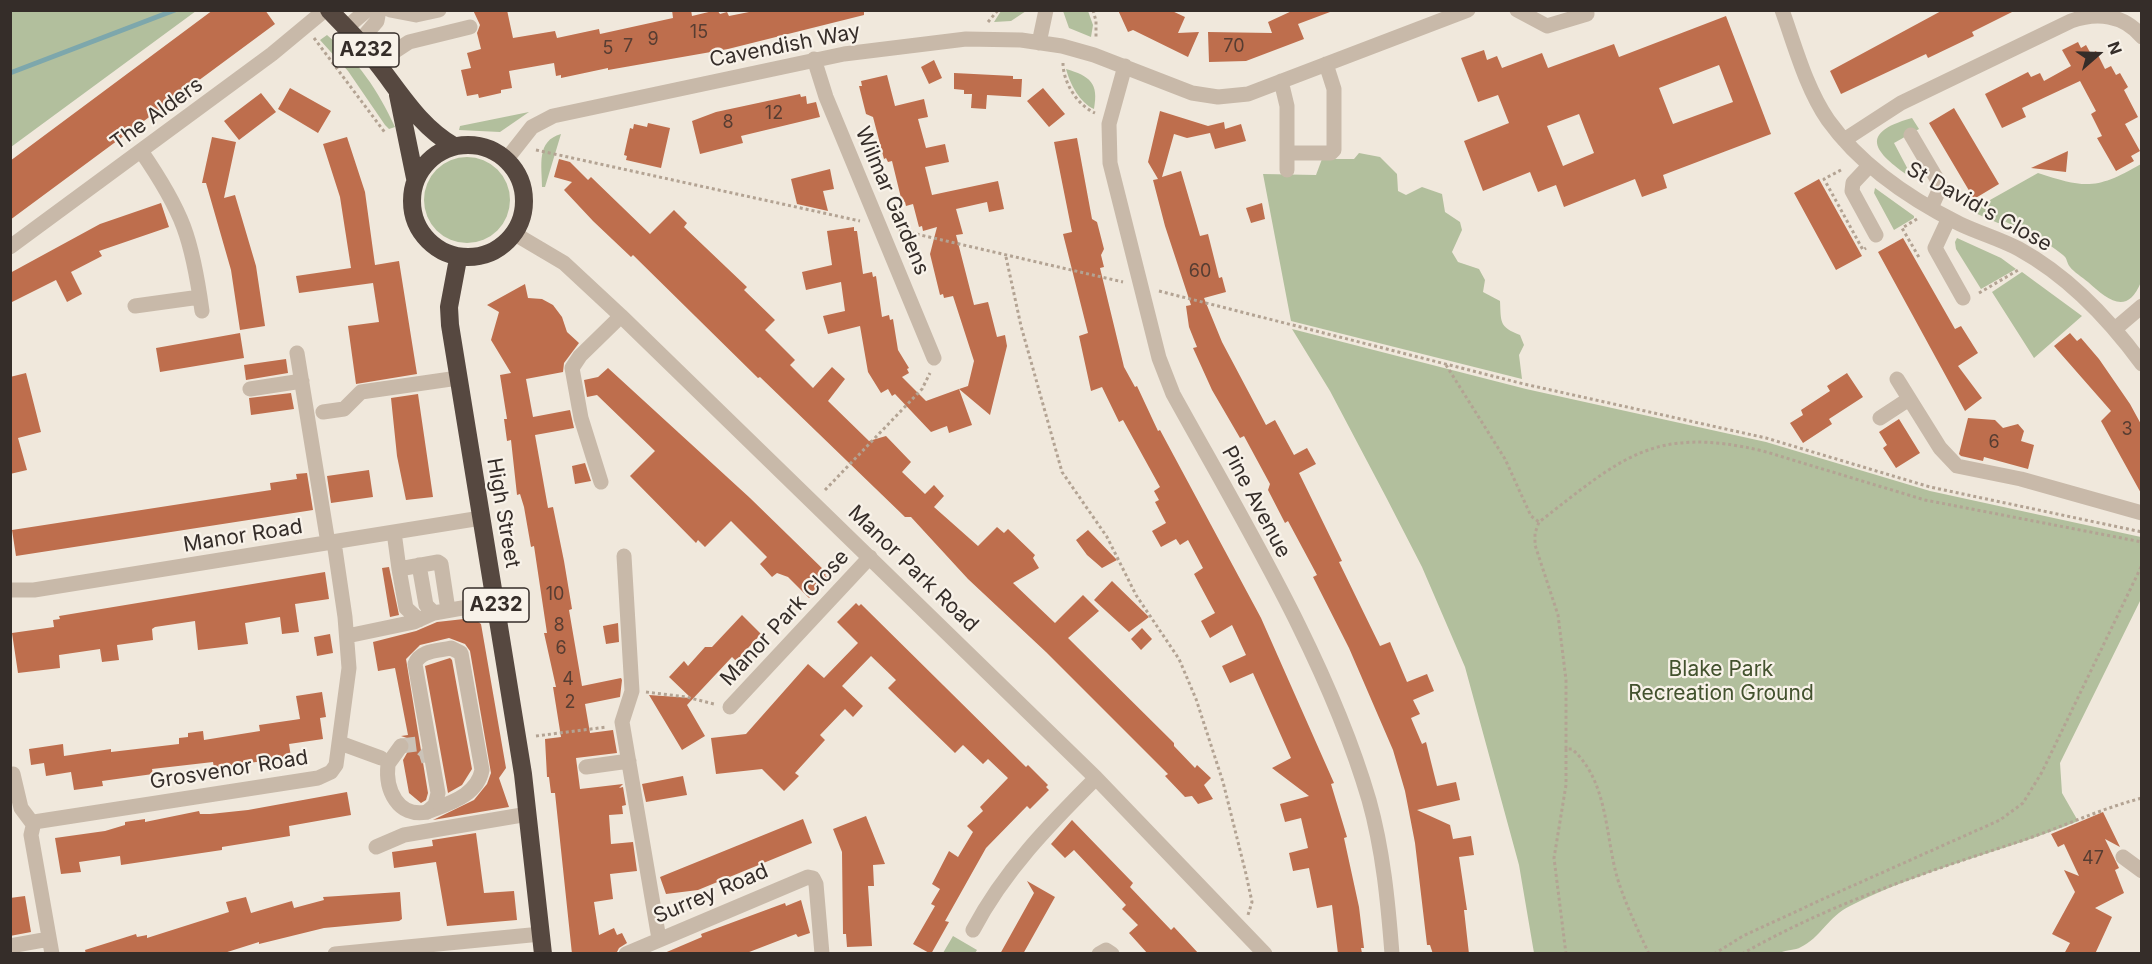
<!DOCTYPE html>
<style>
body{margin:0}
#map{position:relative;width:2152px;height:964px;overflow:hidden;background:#f0e8dc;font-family:Inter,sans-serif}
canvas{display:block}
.frame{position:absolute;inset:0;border:12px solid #352d29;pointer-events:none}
.north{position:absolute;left:2068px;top:24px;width:60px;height:60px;-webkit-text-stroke:4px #f8f2e9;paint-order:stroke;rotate:70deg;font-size:16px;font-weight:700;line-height:24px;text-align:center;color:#352d29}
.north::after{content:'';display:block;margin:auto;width:21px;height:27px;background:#352d29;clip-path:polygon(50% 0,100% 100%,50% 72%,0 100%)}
</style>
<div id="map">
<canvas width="2152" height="964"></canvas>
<div class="frame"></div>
<div class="north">N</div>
</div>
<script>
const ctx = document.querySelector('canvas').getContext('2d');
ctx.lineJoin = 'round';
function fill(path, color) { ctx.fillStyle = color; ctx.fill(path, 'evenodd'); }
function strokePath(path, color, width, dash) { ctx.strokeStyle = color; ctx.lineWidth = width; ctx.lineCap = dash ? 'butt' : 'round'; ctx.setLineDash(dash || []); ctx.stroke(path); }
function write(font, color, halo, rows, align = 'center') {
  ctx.font = font + ' Inter,sans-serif'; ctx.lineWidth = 4.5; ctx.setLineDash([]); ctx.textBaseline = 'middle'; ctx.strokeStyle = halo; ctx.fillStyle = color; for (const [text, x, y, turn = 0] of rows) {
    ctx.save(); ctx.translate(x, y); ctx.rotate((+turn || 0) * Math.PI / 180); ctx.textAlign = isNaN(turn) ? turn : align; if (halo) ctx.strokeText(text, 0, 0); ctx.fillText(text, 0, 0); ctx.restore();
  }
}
fill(new Path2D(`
 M11 10H196V11L11 147Z
 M1001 11V10L1026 11 1011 21 994 22Z
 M1063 11H1088L1093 25 1091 37 1069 28Z
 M327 35C358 61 378 90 395 127L389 129 385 125 348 71 320 40Z
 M1066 69C1090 76 1099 83 1094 109 1080 103 1070 84 1066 69Z
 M529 112 500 132 459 130 460 126Z
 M1912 118 1919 129 1894 143 1913 179C1878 155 1854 134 1912 118Z
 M561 134 545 187H542C542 165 536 141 561 134Z
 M1359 153 1380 157 1397 174 1398 191 1406 195 1422 187 1442 194 1445 212 1460 222 1462 230 1452 252 1458 262 1479 269 1485 280 1483 292 1500 301C1501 322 1499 327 1520 335L1524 345 1519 355 1522 379 1291 321 1263 174 1316 175 1322 159H1354Z
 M424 200a43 43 0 1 1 86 0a43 43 0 1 1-86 0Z
 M2141 164V282C2127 317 2107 299 2088 282 2082 277 2074 272 2070 267 2066 262 2068 259 2063 255 2046 241 2026 231 2006 222L1998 223 1975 213 1974 209 2038 173C2086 189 2098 189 2141 164Z
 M1875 188 1914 216V218L1894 230 1874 193Z
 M1957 238 2001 258 2016 269 1981 289 1956 249 1955 242Z
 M2022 272 2082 316 2034 358 1992 292Z
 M1292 329 1526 389 1766 442 1930 491 2141 537V599L2060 763 2062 793 2078 821C2003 852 1922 869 1850 906 1829 916 1819 939 1801 947 1795 951 1787 949 1780 953H1534L1519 865 1465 667 1422 567 1386 497 1330 391Z
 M953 936 977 950 975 953H943Z`), '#b2bf9d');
strokePath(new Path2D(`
 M10 73 175 10`), '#7da7ac', 5);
fill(new Path2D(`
 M213 10H265L275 24 10 220V161Z
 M473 10H507L513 38 555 31 557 38 599 29 600 34 673 18 672 10H691L692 16 717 10 720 14 727 12 729 16 759 10H864V15L728 49 608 70V68L561 78V75L556 76 554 63 509 71 512 88 501 90V93L479 98 478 94 467 96 461 70 471 68 467 53 481 49 477 33 480 25Z
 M1118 10H1170L1185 17 1178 33 1199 32 1188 57 1133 30 1128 32Z
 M1294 10 1330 12 1298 24 1304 39 1246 61 1209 62 1208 32 1272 33 1268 22Z
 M1943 10H2016L1972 32 1974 36 1928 58 1926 54 1841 94 1830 71Z
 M1726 16 1771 134 1663 175 1667 188 1642 197 1635 179 1564 207 1556 185 1538 192 1530 172 1483 191 1464 141 1509 123 1498 95 1478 102 1461 58 1484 50 1487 60 1497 56 1502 68 1542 53 1548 68 1614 44 1619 57ZM1719 65 1733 102 1673 124 1659 88ZM1579 114 1594 153 1563 166 1547 126Z
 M2078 42 2081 48 2086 45 2091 54 2096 51 2105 69 2111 66 2116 75 2120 73 2128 87 2124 90 2138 117 2125 124 2140 151 2131 156 2134 161 2116 171 2097 138 2102 136 2091 114 2096 111 2080 81 2022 108 2026 117 2002 128 1985 94 2028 72 2031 77 2040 73 2044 81 2071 66 2062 50Z
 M934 60 942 78 929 84 921 67Z
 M954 73 1013 76V79H1022L1021 97 987 95 986 109 971 108 972 94H964V90L954 89Z
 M887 75 895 106 924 99 928 117 918 119 926 148 945 144 949 162 925 167 932 195 998 181 1004 209 989 212 987 202 956 209 963 234 956 235 974 305 988 302 997 337 1005 335 1007 346 990 415 959 389 968 386 974 361 953 296 944 298 943 294 940 295 930 254 937 227 923 231 922 226 919 227 913 204 906 206 905 202H902L892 161 888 162 886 158 884 159 873 117 866 114 859 86H862L861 81Z
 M290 88 331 111 318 133 278 109Z
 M1043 88 1065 114 1049 127 1027 101Z
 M261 93 276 112 239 140 224 121Z
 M800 94 801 97 806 96 807 104 816 102 820 117 741 136 743 143 700 154 692 121 716 112Z
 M1954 108 1999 184 1974 199 1929 123Z
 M1160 111 1208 126 1224 122 1225 129 1241 124 1246 141 1215 149 1210 133 1187 138 1174 134 1162 177 1181 171 1200 236 1208 234 1219 278 1222 277 1226 292 1204 298 1222 342 1266 425 1275 420 1294 455 1307 448 1316 464 1299 473 1342 561 1339 562 1380 646 1390 642 1407 682 1427 674 1434 691 1413 700 1420 714 1411 718 1422 744 1426 742 1437 786 1456 782 1460 800 1417 810 1450 825 1453 839 1471 836 1474 855 1459 857 1467 910H1464L1469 954H1433L1430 945H1427L1415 843 1405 791 1393 750 1349 648 1313 577 1317 575 1288 521 1285 523 1268 490 1270 484 1244 436 1240 438 1212 390 1193 348 1197 347 1189 327 1186 306 1191 305 1165 226 1153 180 1158 179 1148 162Z
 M648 123 670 128 661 168 626 160 627 156 624 155 630 128 633 129 634 124 647 127Z
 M212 137 236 142 224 198 235 195 256 266 265 326 240 330 231 270 206 183H202Z
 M347 137 365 192 375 265 399 261 417 374 356 384 348 326 379 322 373 283 299 293 296 276 351 268 340 197 323 144Z
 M1077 138 1092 219 1097 222 1104 249 1101 255 1104 267 1100 268 1124 367 1135 387 1137 386 1158 431 1160 430 1261 618 1334 783 1331 784 1347 837 1344 838 1359 907 1364 948H1361L1362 953 1338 954 1332 905 1317 908 1309 868 1293 871 1289 853 1308 848 1301 818 1285 822 1280 804 1309 796 1272 768 1291 758 1253 673 1230 683 1222 666 1246 655 1232 625 1210 638 1201 621 1215 613 1194 574 1203 568 1188 540 1180 545 1176 539 1161 547 1152 531 1166 523 1155 502 1159 500 1154 491 1160 487 1123 420 1119 422 1102 387 1091 391 1079 336 1088 333 1063 234 1072 232 1054 142Z
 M2068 151 2066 172 2031 168Z
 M559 159 570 162 588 180 591 177 650 234 674 210 687 223 684 227 747 287 744 290 775 320 765 330 795 360 790 365 813 388 832 367 845 379 828 401 869 441 886 436 911 462 902 472 925 494 934 485 944 496 934 507 978 546 997 527 1004 533 1008 529 1035 555 1033 558 1039 568 1013 583 1055 623 1083 595 1099 611 1068 638 1174 743V746L1195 768 1197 765 1211 778 1204 785 1213 799 1198 804 1192 796 1185 797 1165 776 1168 774 1046 652 968 579 911 517H905L788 404 760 377 758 378 633 255 631 257 593 221 564 190 572 182 554 177Z
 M830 169 834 189 823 191 828 211 797 204 791 179Z
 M1819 179 1862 256 1836 270 1794 193Z
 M161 203 169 227 99 251 102 256 71 272 82 294 67 302 56 280 10 303V273L100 224Z
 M1262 203 1265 219 1251 223 1246 208Z
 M854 227V231H857L863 274 872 272 873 277 876 276 882 317 889 315 890 320 893 319 898 350 909 368 907 369 909 373 902 377 926 401 959 389 972 425 949 433 947 426 931 432 895 394 892 396 888 389 881 393 868 372 860 326 828 334 823 316 845 311 841 282 806 290 802 272 832 265 827 231Z
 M1903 238 1955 329 1961 326 1978 353 1958 366 1982 398 1965 411 1878 252Z
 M525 284 528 298 542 299 553 305 562 317 567 332 579 343 564 363 563 372 526 379 533 417 570 410 574 428 535 435 548 508 553 507 564 561 572 609 569 610 582 686 621 678 622 680 620 697 585 704 590 733 613 730 617 753 576 758 580 789 623 784 619 788 623 787 626 805 622 806 623 814 609 815 611 844 633 842 637 871 610 874 613 899 594 902 599 935 614 928 617 935 622 933 627 943 619 948 616 954H572L555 793H551L549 777H547L545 739 561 737 553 687H556L544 633H547L534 546 531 547 524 507 520 494 517 495 511 440 507 441 504 419H507L500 375 511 373 491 340 499 312 487 305Z
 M240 333 244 358 160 372 156 348Z
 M2070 333 2077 341 2081 338 2099 359 2130 404 2142 426V495L2101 421 2111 411 2054 346Z
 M286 359 288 373 246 380 244 365Z
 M608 368 750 498 827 573 825 575 828 579 809 598 788 577 777 573 772 577 760 564 767 557 731 521 705 547 698 540 696 543 630 476 655 451 597 395 587 397 584 380 598 377Z
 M26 373 41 432 18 438 27 470 10 474V377Z
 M1847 373 1863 397 1829 419 1832 424 1803 443 1790 423 1803 415 1801 410 1830 391 1827 386Z
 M291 393 294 409 251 415 249 398Z
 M418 394 433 497 406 500 397 456 391 398Z
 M1968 418 1995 420 2003 428 2018 424 2024 431 2021 441 2034 445 2028 469 1984 457 1983 461 1961 456 1959 454Z
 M1899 419 1920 453 1896 468 1883 448 1887 445 1879 432Z
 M585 463 591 481 575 484 572 466Z
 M369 470 373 497 331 503 327 476Z
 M307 473 313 510 16 556 12 530 271 490 270 483 297 479 296 474Z
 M1088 530 1117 560 1102 568 1087 555 1076 540Z
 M389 567 399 615 390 617 382 568Z
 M325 572 329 599 295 604 299 632 282 634 280 617 245 623 248 644 198 650 195 621 155 627 152 629 153 640 117 645 119 660 102 662 100 649 59 655 60 668 18 673 12 633 54 627 53 620 60 619 59 616Z
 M1112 581 1149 617 1129 632 1094 600Z
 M856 603 859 606 861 604 1026 767 1028 765 1048 785 1046 787 1049 790 1030 809 1027 806 986 848 945 921 949 922 931 954 913 944 935 906 931 904 940 889 932 884 949 851 958 857 973 832 967 826 983 811 980 807 1008 778 988 759 983 764 963 745 955 753 888 688 896 680 871 656 842 686 863 706 853 717 845 709 820 735 825 740 795 773 799 776 784 791 762 769 716 774 711 738 746 734 808 664 824 678 858 643 837 622Z
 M742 615 761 634 736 661 732 657 687 705 705 736 682 750 649 695 691 698 669 677 684 661 688 666 705 647H712Z
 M473 618 481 624 506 768 499 778 509 807 433 820 474 800 487 784 491 773 470 651 465 644 449 638 420 645 406 659 428 793 426 800 421 803 409 793 403 760 411 746 407 738 401 736 408 735 395 668 378 671 373 642 416 631 437 622Z
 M618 623 619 642 606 644 603 626Z
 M1142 628 1152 639 1141 650 1131 639Z
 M330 634 333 653 317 656 314 637Z
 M450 658 452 660 472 769 462 785 448 793 425 666Z
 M322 692 326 717 320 718 323 739 289 744 291 757 214 768 213 762 152 769 153 774 102 781 103 786 74 790 71 772 46 776 44 763 31 765 29 749 63 744 64 756 111 749V752L179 744V738L188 737V733L203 731 204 740 260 731 259 725 300 719 296 696Z
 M683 776 687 795 646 802 642 784Z
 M347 792 351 815 289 826 290 836 222 847V850L121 865 120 856 79 862 81 872 61 874 55 838 105 831 125 825V822L145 819V822L199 811 200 814H210L248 810Z
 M2103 812 2120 847 2105 839 2119 868 2115 870 2124 893 2095 908 2112 917 2095 954H2064L2070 943 2052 934 2075 892 2064 870 2079 876 2064 844 2058 847 2051 834Z
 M866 816 885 864 873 865 874 886H868L872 946 847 947 846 934H843L842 852 833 829Z
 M803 819 812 843 698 890 666 894 660 877Z
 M1072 820 1133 883 1130 887 1150 908 1171 930 1174 927 1199 954H1148L1129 933 1138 925 1122 909 1126 905 1074 850 1065 858 1051 844Z
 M476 833 484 893 514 891 517 920 447 926 436 862 394 868 392 852 433 846 432 840Z
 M1027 881 1055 897 1023 954H1000L1034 893Z
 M400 892 402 919 399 921 324 928 259 944V942L221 954H86L85 950 136 934 137 937 147 935V938L229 912 226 902 246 897 251 913 292 901 294 908 324 900 323 897Z
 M25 896 31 932 10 936V898Z
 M801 900 810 933 798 937 796 934 744 954H662L702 937 701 934 785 903 786 906Z`), '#be6e4d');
strokePath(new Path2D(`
 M401 746 417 744 426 752 430 765`), '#cbc3b8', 15, [15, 8]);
strokePath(new Path2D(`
 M1093 10 1096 21V38
 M988 22 998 10
 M314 38 386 134
 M1063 63C1063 82 1077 105 1095 113
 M536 150 860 221
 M1841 170 1824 179 1863 250 1866 248
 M1917 219 1902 228 1920 259
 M899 230 1123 282
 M1006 257 1021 326 1062 472 1107 537 1136 595 1179 659 1196 699 1223 782 1246 874 1252 902 1248 915
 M1159 291 1524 384 1766 438 1930 487 2142 532
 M1979 293 2020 269
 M1446 365 1505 459 1531 516 1539 522
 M825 490 922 389 930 373
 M646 692 686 697 714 704
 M536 736 607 727
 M1566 749V785L1554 858 1566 954
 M1649 954C1637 928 1625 903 1617 877 1605 834 1608 781 1572 749H1566V680L1558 615 1535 545V533L1539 522C1622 458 1653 425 1763 451L1925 500 2142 542
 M1714 954 1743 936 1823 899 2000 820 2023 803 2042 772 2142 565
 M1742 954C1829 904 1926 872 2021 841 2062 827 2100 809 2142 798`), '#b3a393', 3, [3, 3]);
strokePath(new Path2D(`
 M390 10 416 15 439 10
 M1517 10 1547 26 1587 14
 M1782 10C1795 46 1806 88 1828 120 1861 166 1910 199 1960 224 1979 233 2000 239 2019 249 2068 276 2109 319 2142 364
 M346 28 367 10
 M359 42 377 21 379 10
 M1039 43 1046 10
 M814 59 826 97 934 358
 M377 63 409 42 470 27
 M1125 66 1109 124 1110 163 1159 358 1173 394C1243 521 1328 660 1369 800 1383 850 1388 902 1392 954
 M1281 81 1287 106V153H1331L1334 150V89L1326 64
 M1911 135 1941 186 1931 208
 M1844 140 1901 103 2071 21C2096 12 2124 14 2142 37
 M141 151C183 212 192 238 202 311
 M1287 153V170
 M506 160 532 127 553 116 844 54 966 39 1021 40 1062 46 1094 55 1192 93 1218 97 1248 94 1468 10
 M1869 166 1853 183 1852 191 1876 235
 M1949 218 1935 248 1963 298
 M515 234 564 263 621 316 1096 778 1265 954
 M10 247 272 54 325 10
 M135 306 200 297
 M2115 329 2142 306
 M297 353 328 543
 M1897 379 1940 448 1957 466 2021 479 2142 513
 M250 389 302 381
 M323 412 344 409 361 392 458 378
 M1880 418 1909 399
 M601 482 581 418 572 368 580 356 621 316
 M394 532 399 569 438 562 441 564 448 610
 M624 556 632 691 622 722 659 939
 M419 565 426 605 434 613
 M399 569 406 608 419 620
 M10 590H34L481 518
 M347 636 414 622 434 613 496 602
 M451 648 461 653 482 770C477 796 449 803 427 812L435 805 438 793 415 664C420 650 438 651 451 648Z
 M730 707 870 557
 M340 743 381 758
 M586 767 629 761
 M13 774 21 808 33 824
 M376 847 404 835 528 814
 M2123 857 2142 871
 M973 930C1004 871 1049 825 1096 778
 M10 946 49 939
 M52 954 31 835 34 822 318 778 331 772 336 765 349 668 345 617 334 542
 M335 954 541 934
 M626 954 808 877 813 878 816 884 822 954
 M1099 954 1106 950 1112 954`), '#c8b9a9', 15);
strokePath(new Path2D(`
 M329 10C345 27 362 43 376 62 400 92 419 126 454 146
 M398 95 415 178
 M412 201a56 56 0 1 1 112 0a56 56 0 1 1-112 0Z
 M458 259 449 307 450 325 523 774 543 954`), '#564840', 18);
strokePath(new Path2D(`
 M401 746 388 764C385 790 398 818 427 812`), '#c8b9a9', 15);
write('18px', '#573d32', null, [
 ["15",699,33],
 ["9",653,40],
 ["7",628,47],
 ["70",1234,47],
 ["5",608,49],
 ["12",774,114],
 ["8",728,123],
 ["60",1200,272],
 ["3",2127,430],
 ["6",1994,443],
 ["10",555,595],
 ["8",559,626],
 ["6",561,649],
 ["4",568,680],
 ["2",570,703],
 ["47",2093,859]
]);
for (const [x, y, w] of [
 [366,50,66],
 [496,605,66]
]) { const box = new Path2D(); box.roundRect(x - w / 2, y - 17, w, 34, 4.5); ctx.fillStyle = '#f8f2e9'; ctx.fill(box); strokePath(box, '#352d29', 1.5); }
write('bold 20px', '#352d29', null, [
 ["A232",366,50],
 ["A232",496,605]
]);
write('21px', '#352d29', '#f8f2e9', [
 ["Cavendish Way",785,46,-11],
 ["The Alders",157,114,-36],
 ["Wilmar Gardens",892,201,67],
 ["St David's Close",1979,207,29],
 ["Pine Avenue",1256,502,62],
 ["High Street",503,513,80],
 ["Manor Road",243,536,-9],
 ["Manor Park Road",913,569,44],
 ["Manor Park Close",785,618,-47],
 ["Grosvenor Road",229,770,-9],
 ["Surrey Road",711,894,-23]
]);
write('21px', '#43522e', '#f8f2e9', [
 ["Blake Park",1721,670],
 ["Recreation Ground",1721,694]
]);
</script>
